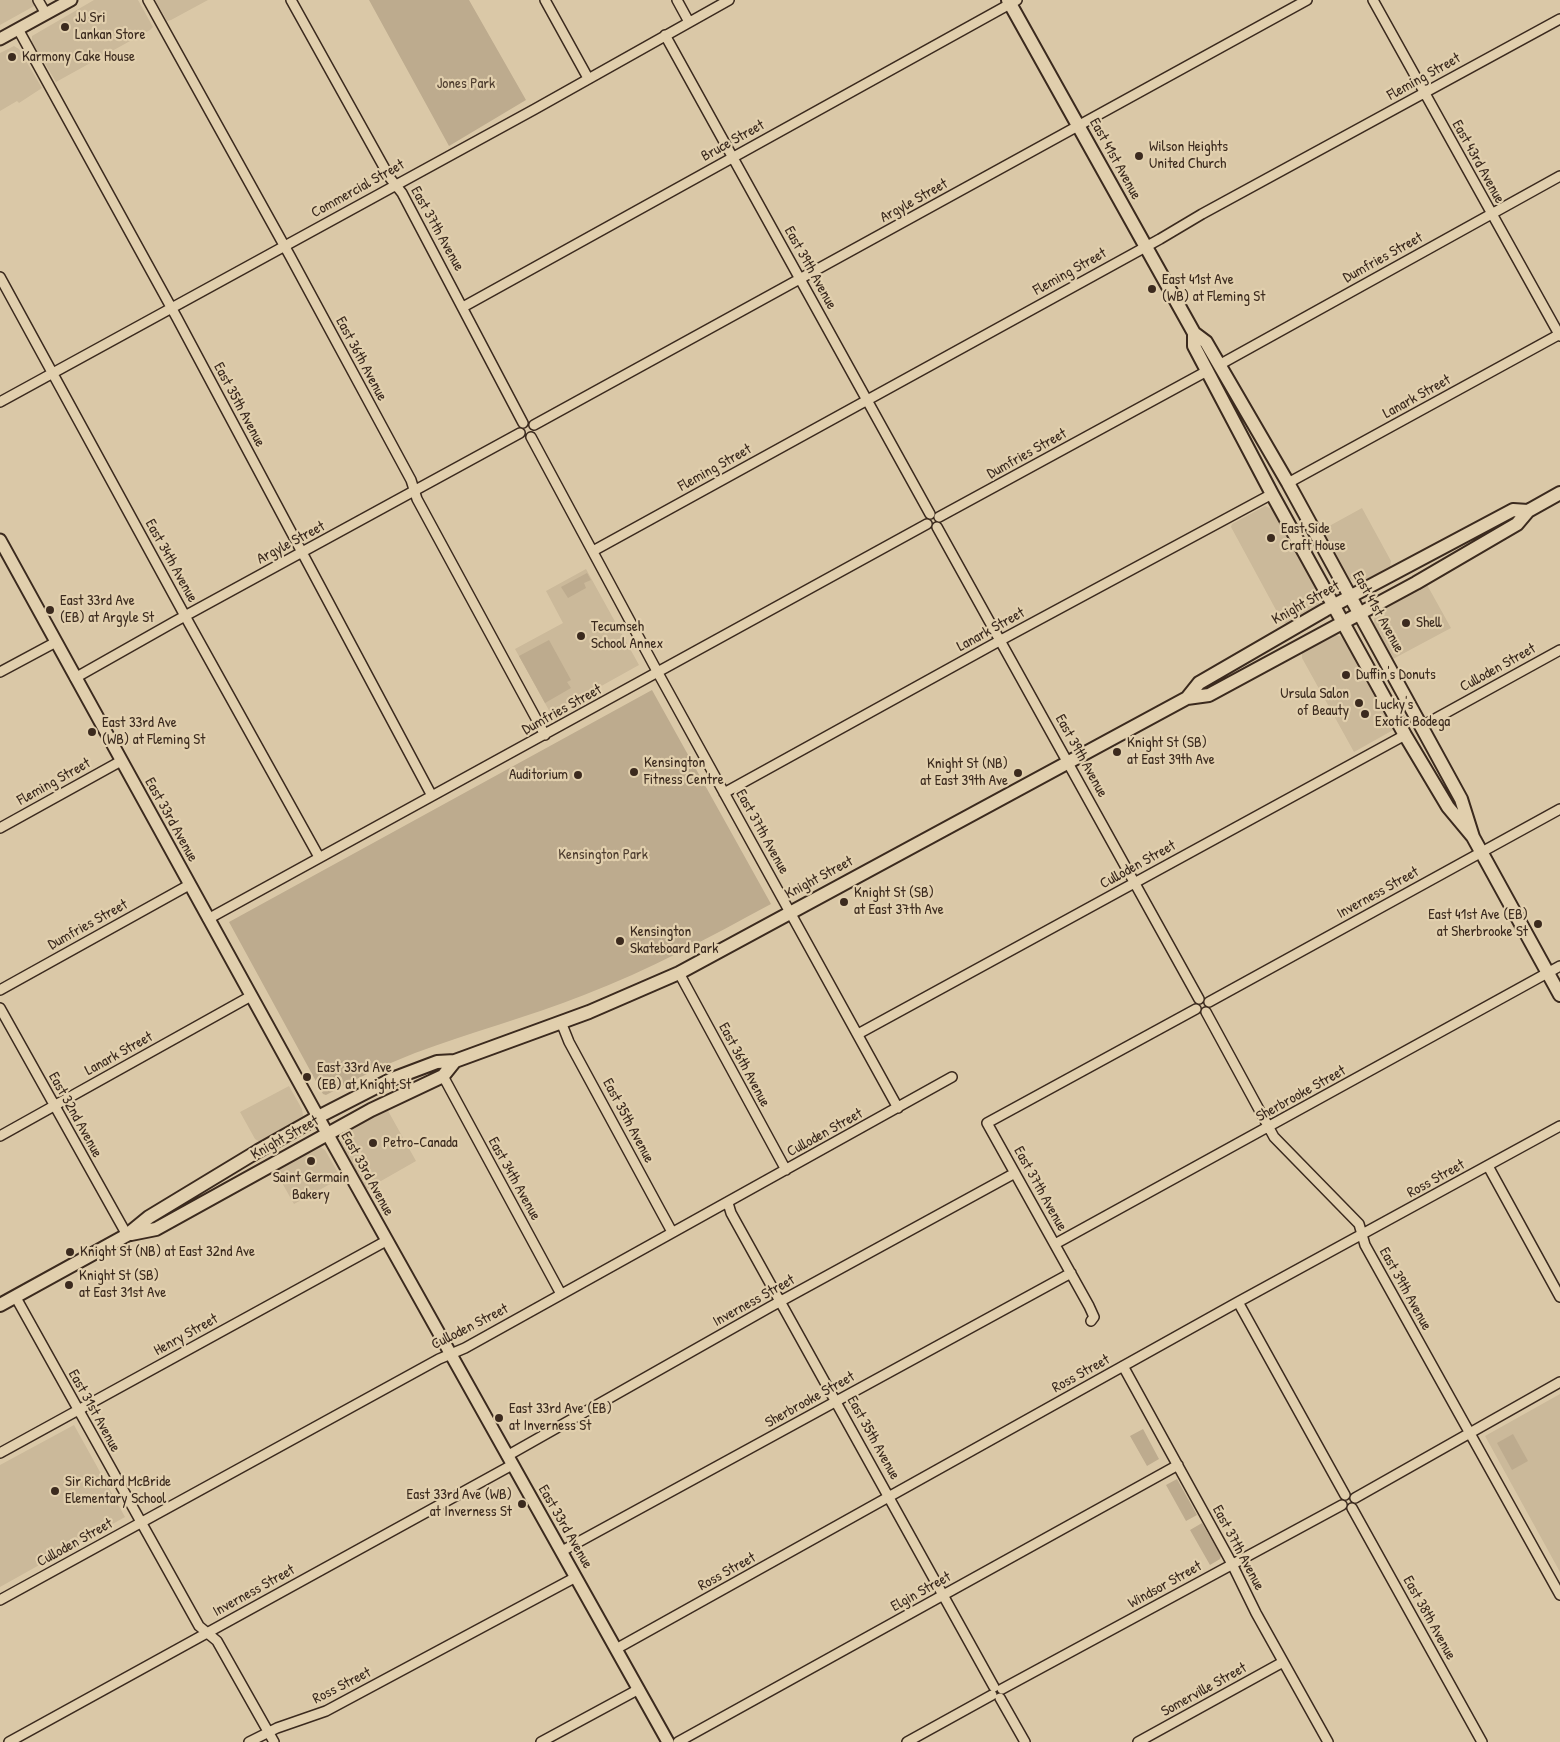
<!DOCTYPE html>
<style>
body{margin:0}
canvas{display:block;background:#dac8a7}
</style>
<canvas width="1560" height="1742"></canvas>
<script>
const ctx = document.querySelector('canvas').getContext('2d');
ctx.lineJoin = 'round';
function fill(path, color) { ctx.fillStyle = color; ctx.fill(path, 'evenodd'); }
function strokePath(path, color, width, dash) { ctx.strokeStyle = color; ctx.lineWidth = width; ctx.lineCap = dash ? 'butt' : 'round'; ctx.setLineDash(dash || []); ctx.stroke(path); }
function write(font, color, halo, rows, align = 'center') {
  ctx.font = font + ' "Patrick Hand",sans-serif'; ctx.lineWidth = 4.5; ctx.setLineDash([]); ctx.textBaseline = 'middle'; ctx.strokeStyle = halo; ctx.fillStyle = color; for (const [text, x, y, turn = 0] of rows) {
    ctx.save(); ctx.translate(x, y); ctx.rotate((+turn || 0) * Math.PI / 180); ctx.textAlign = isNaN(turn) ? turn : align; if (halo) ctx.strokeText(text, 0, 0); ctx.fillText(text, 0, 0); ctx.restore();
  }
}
fill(new Path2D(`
 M0 0H45L0 25Z
 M94 0H138L153 27 150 30 56 82 32 42V36Z
 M155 0H208L171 20 167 21Z
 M14 46 19 49 42 88 19 103 17 101 0 111V53Z
 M1265 506 1272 509 1321 598 1318 606 1287 624 1282 621 1231 527 1232 524Z
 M1362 508 1391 561 1390 567 1361 583H1357L1348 578 1322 530Z
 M586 569 639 665 551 714 515 649 563 623 546 591Z
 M1426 583 1451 628 1393 659 1374 624V615L1379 611Z
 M1335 635 1340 636 1345 641 1395 729 1354 752 1302 658V653Z
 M289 1086 302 1109 303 1116 260 1142 255 1139 240 1112Z
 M387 1109 416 1161 367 1189 341 1144 340 1136 343 1132Z
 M319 1146 325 1150 341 1178 294 1204 277 1174V1169Z
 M1560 1394V1572L1485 1436Z
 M74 1425 125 1517 0 1587V1465Z`), '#cbb99a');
fill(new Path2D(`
 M369 0H469L526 100 449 146Z
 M587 573 591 580 584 583 586 588 568 598 561 587Z
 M549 640 571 680 567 682 571 688 545 703 519 656Z
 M652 690 771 904C710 937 649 970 584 995 528 1017 471 1032 415 1053 384 1065 354 1080 326 1095L323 1094 229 922Z
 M1143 1429 1159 1459 1147 1466 1130 1436Z
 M1513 1434 1528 1461 1512 1470 1497 1443Z
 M1177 1479 1197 1515 1186 1521 1166 1485Z
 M1202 1523 1221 1556 1220 1559 1210 1565 1190 1530Z`), '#bdab8e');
const minor = new Path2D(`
 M38 0 46 14
 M148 0 290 256 411 480 417 499 545 735
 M291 0 390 178 402 193 523 423
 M545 0 588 78
 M677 0 689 22
 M1373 0 1560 336
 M18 29 177 318 432 796
 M665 35 930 514
 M0 277 190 625 319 857
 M463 307 1017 0
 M1219 365 1560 176
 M0 402 535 109 729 0
 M534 425 1307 0
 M531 437 658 673 898 1108
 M1288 483 1560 334
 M939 517 1207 371
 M937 527 1199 999
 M593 551 1160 239 1202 214 1560 19
 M0 672 56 642
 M75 678 174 622 520 433
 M1422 726 1560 650
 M724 793 1001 640 1272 494
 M0 828 121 761
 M208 919 927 524
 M679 973 786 1170
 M0 990 189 885
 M1209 1002 1560 809
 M0 1008 127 1235
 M1206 1012 1274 1137 1359 1224 1365 1245 1560 1595
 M561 1022 569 1042 672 1232
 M858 1034 1405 735
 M443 1076 561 1294
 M0 1136 251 996
 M1488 1166 1560 1297
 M728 1203 731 1213 994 1687
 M1055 1244 1560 966
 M15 1296 199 1626 217 1641 274 1742
 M1238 1302 1345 1495
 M1091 1321 1094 1317 1089 1306 987 1123 1196 1009
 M1123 1366 1232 1564 1256 1613 1328 1742
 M0 1453 386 1241
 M507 1456 770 1307 1015 1173
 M1355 1498 1560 1382
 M1352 1508 1482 1742
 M562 1551 1071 1273
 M0 1600 439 1359 465 1348 952 1077
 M616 1649 1238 1302 1560 1126
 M1002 1689 1342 1505
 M1000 1698 1025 1742
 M9 1742 512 1465
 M249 1742 277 1728 326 1711 576 1577
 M541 1742 639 1689
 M678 1742 1178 1465
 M907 1742 992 1695
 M1138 1742 1283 1662`);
const tertiary = new Path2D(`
 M0 39 71 0
 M0 540 333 1144 668 1742`);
const secondary = new Path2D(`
 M1008 0 1194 333 1206 342 1288 483 1461 799 1473 837
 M1194 333V346L1272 494 1405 735 1448 807 1473 837 1560 995
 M1187 698 1199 683 1325 610 1513 510 1528 511
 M131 1234 156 1229 371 1110 443 1076 455 1061
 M0 1305 127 1235 149 1217 258 1151 318 1117 392 1079 437 1062 455 1061 589 1012 679 973 1187 698 1209 695 1416 583 1517 524 1528 511 1560 493`);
strokePath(minor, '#3b2a1e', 12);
strokePath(tertiary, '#3b2a1e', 15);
strokePath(secondary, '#3b2a1e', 16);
strokePath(minor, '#e1cfad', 9);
strokePath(tertiary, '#e1cfad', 11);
strokePath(secondary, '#e1cfad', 12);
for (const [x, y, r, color] of [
 [65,27,5,"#3b2a1e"],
 [12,57,5,"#3b2a1e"],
 [1139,156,5,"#3b2a1e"],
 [1152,289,5,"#3b2a1e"],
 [1271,538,5,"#3b2a1e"],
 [50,610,5,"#3b2a1e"],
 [1406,623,5,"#3b2a1e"],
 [581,636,5,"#3b2a1e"],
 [1346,675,5,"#3b2a1e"],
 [1359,703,5,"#3b2a1e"],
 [1365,714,5,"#3b2a1e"],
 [92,732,5,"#3b2a1e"],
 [1117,752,5,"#3b2a1e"],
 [634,772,5,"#3b2a1e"],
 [1018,773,5,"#3b2a1e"],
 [578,775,5,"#3b2a1e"],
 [844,902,5,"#3b2a1e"],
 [1538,924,5,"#3b2a1e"],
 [620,941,5,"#3b2a1e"],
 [307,1077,5,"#3b2a1e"],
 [373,1143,5,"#3b2a1e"],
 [311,1161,5,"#3b2a1e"],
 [70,1252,5,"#3b2a1e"],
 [69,1285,5,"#3b2a1e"],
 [499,1418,5,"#3b2a1e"],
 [55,1491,5,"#3b2a1e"],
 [522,1504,5,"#3b2a1e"]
]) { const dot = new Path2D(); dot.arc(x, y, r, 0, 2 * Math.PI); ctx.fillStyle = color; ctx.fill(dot); strokePath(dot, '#e1cfad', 2); }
write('15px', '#3b2a1e', '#e1cfad', [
 ["JJ Sri",75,18],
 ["Lankan Store",75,35],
 ["Karmony Cake House",22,57],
 ["Wilson Heights",1149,147],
 ["United Church",1149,164],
 ["East 41st Ave",1162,280],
 ["(WB) at Fleming St",1162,297],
 ["East Side",1281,529],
 ["Craft House",1281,546],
 ["East 33rd Ave",60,601],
 ["(EB) at Argyle St",60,618],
 ["Shell",1416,623],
 ["Tecumseh",591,627],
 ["School Annex",591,644],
 ["Duffin's Donuts",1356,675],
 ["Ursula Salon",1349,694,"right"],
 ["of Beauty",1349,711,"right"],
 ["Lucky's",1375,705],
 ["Exotic Bodega",1375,722],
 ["East 33rd Ave",102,723],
 ["(WB) at Fleming St",102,740],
 ["Knight St (SB)",1127,743],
 ["at East 39th Ave",1127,760],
 ["Kensington",644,763],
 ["Fitness Centre",644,780],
 ["Knight St (NB)",1008,764,"right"],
 ["at East 39th Ave",1008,781,"right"],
 ["Auditorium",568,775,"right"],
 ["Knight St (SB)",854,893],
 ["at East 37th Ave",854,910],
 ["East 41st Ave (EB)",1528,915,"right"],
 ["at Sherbrooke St",1528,932,"right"],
 ["Kensington",630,932],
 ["Skateboard Park",630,949],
 ["East 33rd Ave",317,1068],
 ["(EB) at Knight St",317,1085],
 ["Petro-Canada",383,1143],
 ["Saint Germain",311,1178,"center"],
 ["Bakery",311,1195,"center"],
 ["Knight St (NB) at East 32nd Ave",80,1252],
 ["Knight St (SB)",79,1276],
 ["at East 31st Ave",79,1293],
 ["East 33rd Ave (EB)",509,1409],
 ["at Inverness St",509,1426],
 ["Sir Richard McBride",65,1482],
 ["Elementary School",65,1499],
 ["East 33rd Ave (WB)",512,1495,"right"],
 ["at Inverness St",512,1512,"right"]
], 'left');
write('15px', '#3b2a1e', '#e1cfad', [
 ["Fleming Street",1424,77,-29],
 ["Bruce Street",733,141,-29],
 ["East 41st Avenue",1115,159,61],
 ["East 43rd Avenue",1478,162,61],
 ["Commercial Street",358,189,-29],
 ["Argyle Street",914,201,-29],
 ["East 37th Avenue",437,229,61],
 ["Dumfries Street",1383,258,-29],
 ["East 39th Avenue",810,268,61],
 ["Fleming Street",1070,272,-29],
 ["East 36th Avenue",361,359,62],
 ["Lanark Street",1417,397,-29],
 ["East 35th Avenue",239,405,62],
 ["Dumfries Street",1027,454,-29],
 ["Fleming Street",715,468,-29],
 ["Argyle Street",291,543,-28],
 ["East 34th Avenue",171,561,61],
 ["Knight Street",1306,603,-29],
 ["East 41st Avenue",1378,612,61],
 ["Lanark Street",991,630,-29],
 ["Culloden Street",1498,668,-29],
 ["Dumfries Street",562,710,-29],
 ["East 39th Avenue",1081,756,61],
 ["Fleming Street",54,782,-29],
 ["East 33rd Avenue",171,820,61],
 ["East 37th Avenue",762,832,61],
 ["Culloden Street",1138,865,-29],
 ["Knight Street",819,878,-28],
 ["Inverness Street",1378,893,-29],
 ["Dumfries Street",88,925,-29],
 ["Lanark Street",119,1054,-29],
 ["East 36th Avenue",744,1065,62],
 ["Sherbrooke Street",1301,1094,-29],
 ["East 32nd Avenue",75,1115,61],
 ["East 35th Avenue",628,1121,62],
 ["Culloden Street",825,1133,-29],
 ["Knight Street",285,1138,-29],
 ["East 33rd Avenue",367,1174,61],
 ["East 34th Avenue",514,1179,61],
 ["Ross Street",1436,1179,-29],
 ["East 37th Avenue",1040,1189,61],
 ["East 39th Avenue",1405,1289,61],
 ["Inverness Street",754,1301,-29],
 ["Culloden Street",470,1327,-27],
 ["Henry Street",186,1335,-29],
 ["Ross Street",1081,1374,-29],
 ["Sherbrooke Street",810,1400,-29],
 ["East 31st Avenue",94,1411,61],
 ["East 35th Avenue",873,1438,61],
 ["East 33rd Avenue",565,1527,60],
 ["Culloden Street",75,1543,-29],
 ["East 37th Avenue",1238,1548,62],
 ["Ross Street",727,1572,-29],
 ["Windsor Street",1165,1585,-29],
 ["Inverness Street",254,1591,-29],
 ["Elgin Street",921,1592,-29],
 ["East 38th Avenue",1429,1618,61],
 ["Ross Street",342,1686,-27],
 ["Somerville Street",1204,1690,-29]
]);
write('15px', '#4e3d2f', '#e1cfad', [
 ["Jones Park",466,84],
 ["Kensington Park",603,855]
]);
</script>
